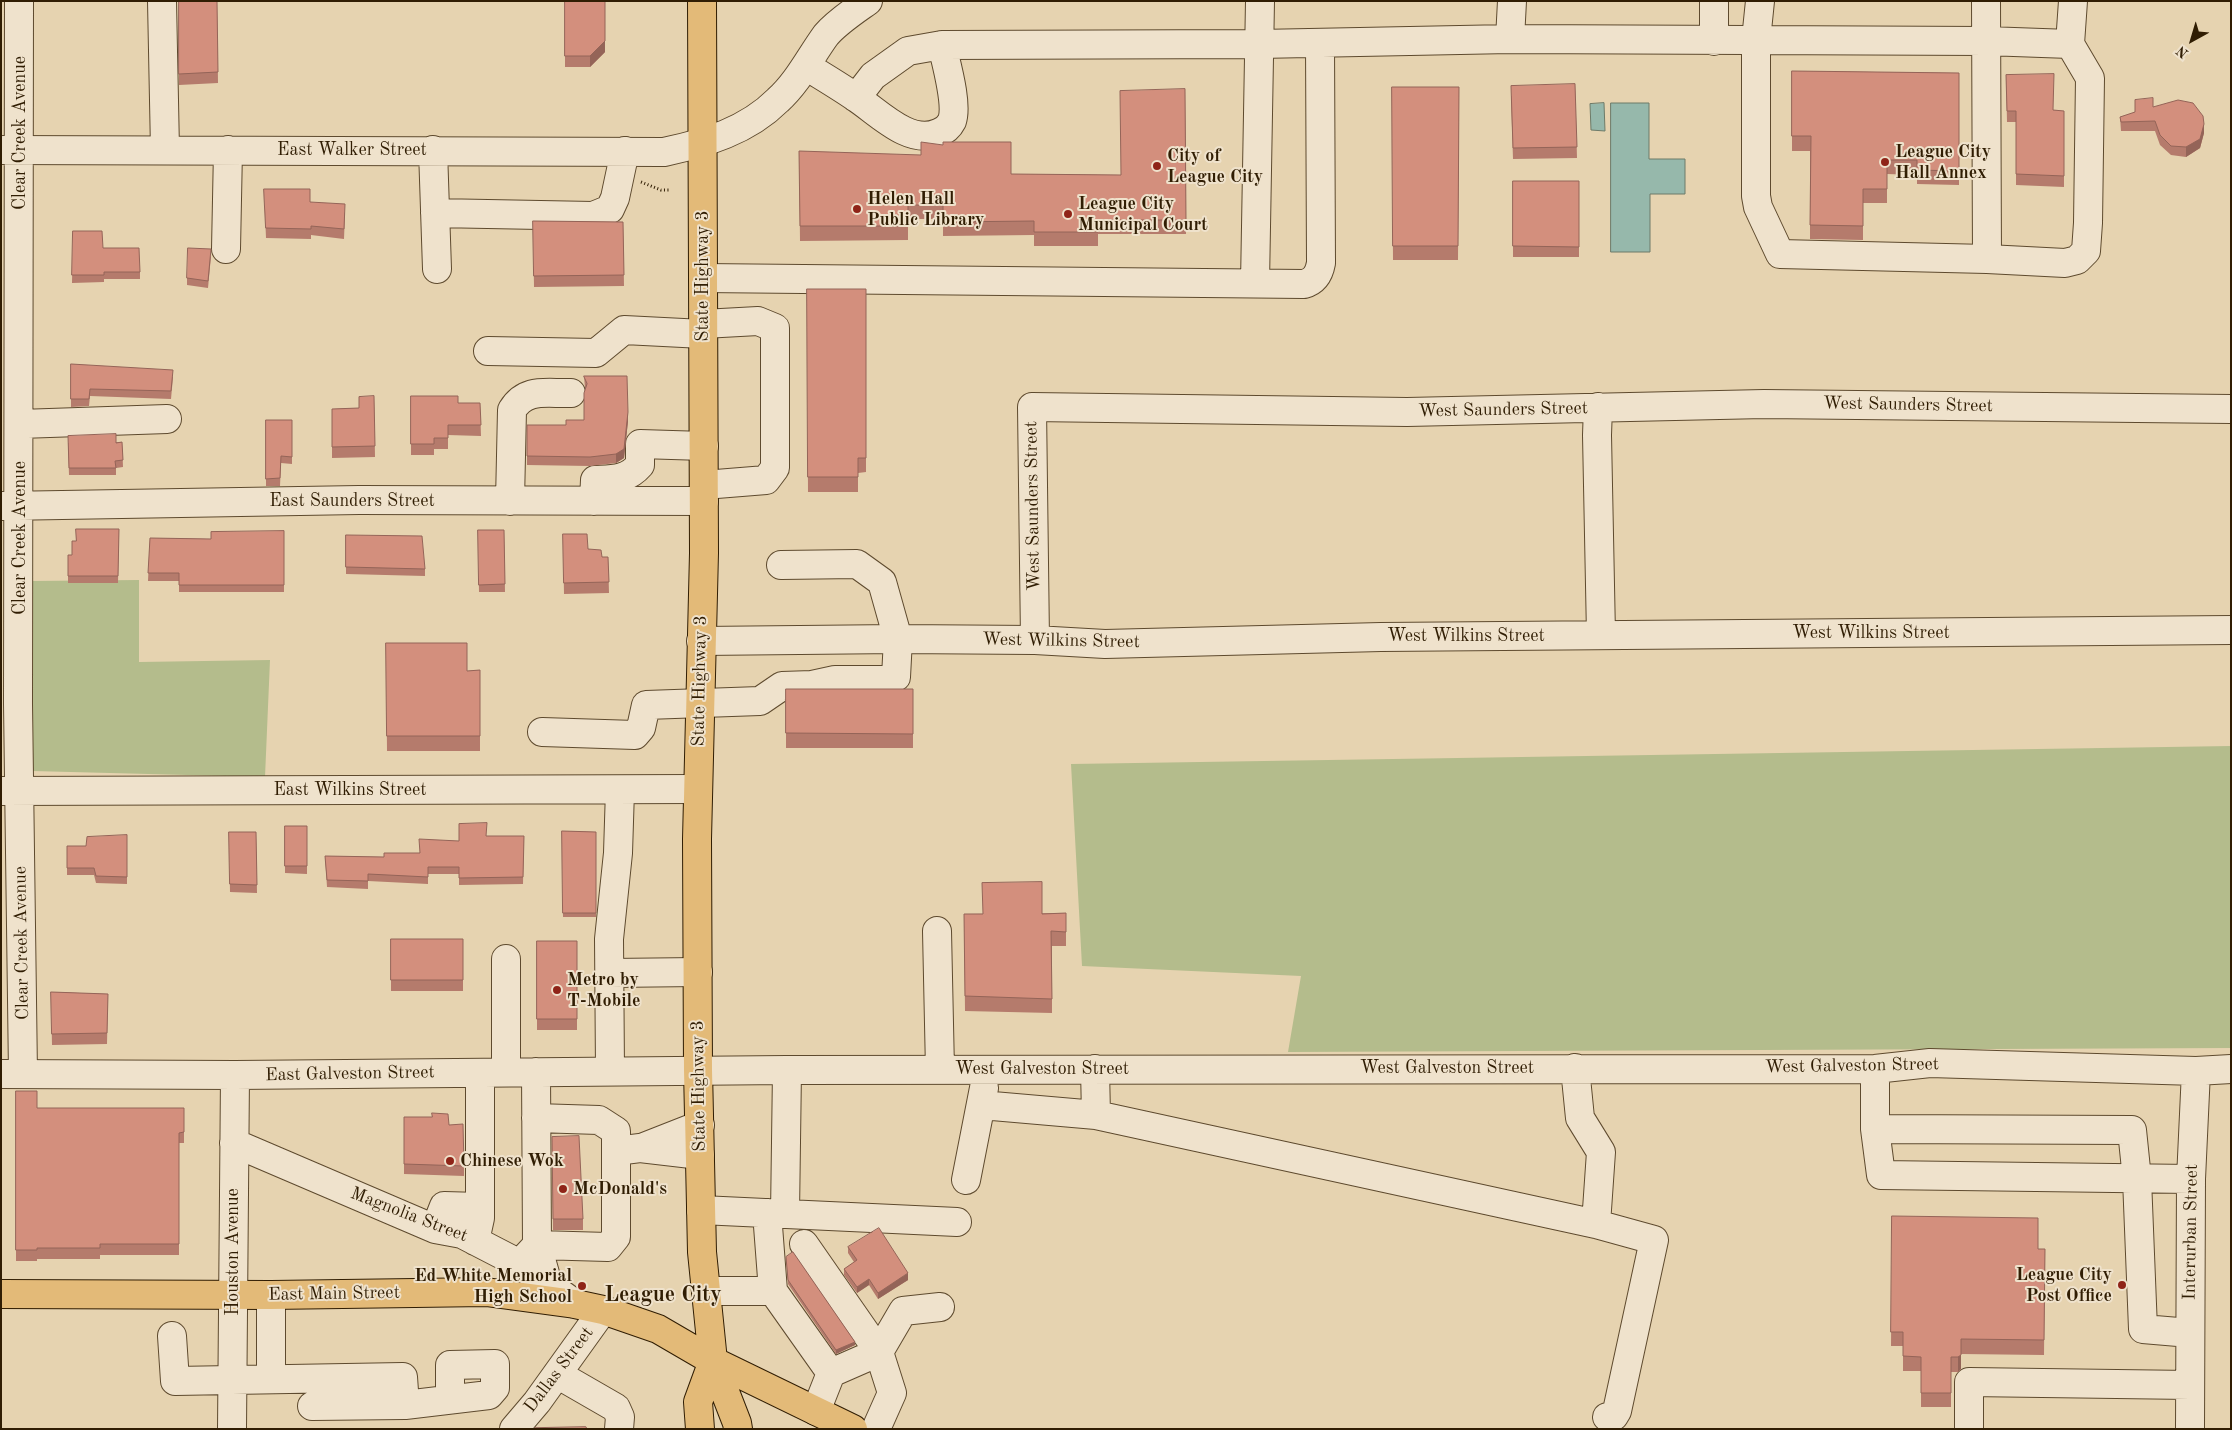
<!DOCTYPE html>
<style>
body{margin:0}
#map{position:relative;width:2232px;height:1430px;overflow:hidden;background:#e6d3b0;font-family:"Old Standard TT",serif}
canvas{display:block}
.frame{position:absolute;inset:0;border:2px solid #301d03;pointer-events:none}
.north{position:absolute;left:2167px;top:15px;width:50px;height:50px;-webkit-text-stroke:4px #efe2cc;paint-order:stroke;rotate:219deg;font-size:14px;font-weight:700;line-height:20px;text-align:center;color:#301d03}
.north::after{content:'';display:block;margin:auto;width:18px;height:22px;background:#301d03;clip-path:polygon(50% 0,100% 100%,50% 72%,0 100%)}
</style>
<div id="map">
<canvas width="2232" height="1430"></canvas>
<div class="frame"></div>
<div class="north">N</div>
</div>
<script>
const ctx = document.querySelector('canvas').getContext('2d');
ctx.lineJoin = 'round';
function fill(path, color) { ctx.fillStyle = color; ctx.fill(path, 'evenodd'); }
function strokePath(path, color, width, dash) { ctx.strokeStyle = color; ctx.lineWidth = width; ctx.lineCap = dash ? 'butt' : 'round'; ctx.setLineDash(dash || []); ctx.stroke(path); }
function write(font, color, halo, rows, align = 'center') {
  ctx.font = font + ' "Old Standard TT",serif'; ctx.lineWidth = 4; ctx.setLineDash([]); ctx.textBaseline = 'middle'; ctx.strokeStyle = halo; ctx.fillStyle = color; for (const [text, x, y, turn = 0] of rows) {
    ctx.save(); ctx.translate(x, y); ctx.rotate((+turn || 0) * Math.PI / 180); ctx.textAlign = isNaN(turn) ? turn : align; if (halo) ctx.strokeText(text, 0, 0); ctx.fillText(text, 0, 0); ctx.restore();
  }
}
fill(new Path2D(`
 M139 580V662L270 660 265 777 32 771V581Z
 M2231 746V1048L1288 1052 1301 976 1082 966 1071 764Z`), '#b4bc8c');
const water = new Path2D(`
 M1604 103 1605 131 1591 130 1590 104Z
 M1611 103H1649V159H1685V194H1650V252H1611Z`);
fill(water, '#96b8ab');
strokePath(water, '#6d7a68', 1);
const minor = new Path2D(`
 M19 1 18 704 23 1074
 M162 1 165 150
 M1760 1 1756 40V196L1758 207 1780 254 1987 259 1986 1
 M1510 39 1512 1
 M1714 41V1
 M806 66C822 76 839 86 855 97 877 111 909 146 938 133 944 131 949 127 952 121 958 104 946 63 942 45L1259 44 1510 39 1986 41 2070 44 2073 1
 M856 98 873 76 908 51 942 45
 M3 150 664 152C706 143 747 131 778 100 798 82 810 57 826 35 837 22 854 11 868 1
 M433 150 437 269
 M435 213 593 216 610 209 615 198 625 151
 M226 249 228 150
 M1987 259 2065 263 2077 260 2086 251 2088 223 2090 78 2070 44
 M703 278 1304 284C1315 281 1319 274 1321 263L1320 43
 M1255 283 1260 1
 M703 324 758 321 775 328V468L766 480 704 485
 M488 351 596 353 624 330 703 334
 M1598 407 1597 435 1601 635
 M20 424 167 419
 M510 501 512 410C526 387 547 394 571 393
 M594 501 595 480C613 479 627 480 640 465V444L704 446
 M3 506 359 500 704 501
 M1035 640 1032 407 1407 412 1764 404 2231 409
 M701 641 898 639 1035 640 1105 644 1381 637 2231 630
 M542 732 635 735 641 728 646 705 760 701 782 686 812 685 835 680H890L896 677 898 639 882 582 857 564 781 565
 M2 791 698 789
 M937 931 940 1070
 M506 959V1072
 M610 973 698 972
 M1575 1068 1580 1118 1601 1152 1596 1224 1654 1240 1617 1411 1614 1416 1607 1417
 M1095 1069 1096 1115
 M1875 1069V1129L1881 1175 2191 1179
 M610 1071 609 939 618 853 620 790
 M1 1074 235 1075 787 1070 1875 1069 1930 1063 2196 1071 2231 1069
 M981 1105 1096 1115 1596 1224
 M536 1118 599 1120 616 1131V1237L608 1247 537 1245 548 1284
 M1875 1129 2132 1130 2137 1179 2143 1329 2190 1333
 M234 1143 435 1229 462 1234 520 1264 575 1304
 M644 1147 700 1125
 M616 1151 640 1148 700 1155
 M966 1180 984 1088
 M701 1210 957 1222
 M767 1213 773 1291 831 1373
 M785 1214 787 1070
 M435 1229 444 1206 480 1207
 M475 1241 480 1218V1073
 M804 1244 879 1352 903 1311 940 1307
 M524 1259 537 1245 536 1072
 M706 1291H773
 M172 1336 175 1381 403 1377 405 1405 489 1395 495 1388V1364L450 1365V1399
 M557 1374 616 1408 620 1417 619 1429
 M271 1379V1295
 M312 1406 405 1405
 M816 1411 831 1373 879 1352 892 1393 876 1429
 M232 1429 235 1075
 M514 1429 537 1402 603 1310
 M1969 1429V1382L2190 1385
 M2190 1429 2191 1179 2196 1071`);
const major = new Path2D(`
 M702 1 704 553 697 839 698 1070 702 1252 713 1361 737 1423 738 1429
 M1 1294 271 1295 486 1292 575 1304 603 1310 658 1329 713 1361 853 1429
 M700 1429 698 1402 713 1361`);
strokePath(minor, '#5e4a2e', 30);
strokePath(major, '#301d03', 30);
strokePath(new Path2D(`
 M641 182 661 190H670`), '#301d03', 3, [1, 2.5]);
strokePath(minor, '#efe2cc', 28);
strokePath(major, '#e3ba78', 28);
fill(new Path2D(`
 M179 1H217L218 83 179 85Z
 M565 1 605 52 590 67H565Z
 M1792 71 1959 73V185L1917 184V175L1887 174V203H1863V240L1810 239V151H1792Z
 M2006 75 2053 110 2064 111V187L2016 185V122H2007Z
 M1575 84 1577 158 1513 159 1511 96Z
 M1392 87H1459L1458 260H1393Z
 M1185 89 1186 234H1098V246H1034V235L943 236V219H908V240L800 241 799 151 1011 174 1121 175Z
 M2153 107 2204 133 2200 148 2186 157 2171 155 2160 145 2155 131H2121L2120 117Z
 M1513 181H1579V257H1513Z
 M264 189 310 202 345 213 344 239 311 235V239L266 238Z
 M533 221 623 222 624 286 534 287Z
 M73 231 103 248 140 272V279H104V282L72 283Z
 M211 256 208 288 187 285V278Z
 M807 289H866V472L858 473V492H808Z
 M71 364 173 377 171 399 90 396 89 406 71 407Z
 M584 376 628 421 624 458 616 463 590 466 527 465V425H566L584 420 585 388Z
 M374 396 375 457 332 458V409L359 408Z
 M411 396 458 403H480L481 436 448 435V449H434V455H411Z
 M266 420H292V464L281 463 280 486H266Z
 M122 442 123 467 116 468V475H69L68 443Z
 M119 529 118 583H68V555H72Z
 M478 530H504L505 592H479Z
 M284 531V592H179V581H148L150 538 211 539Z
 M563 534 602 557H608L609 593 564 594Z
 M346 535 425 569V576L346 574Z
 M386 643 467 671 480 670V751H387Z
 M786 689H913V748H786Z
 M285 826H307V874L285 873Z
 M562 831 596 832V917H563Z
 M229 832H256L257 893 230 892Z
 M127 835V884L96 883 94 875H67V846H86Z
 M486 836H524L523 884 459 885V874H428V884L368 881V889L327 887 325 856 384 857 419 853 459 841Z
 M1066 913V946H1052V1013L965 1011 964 914Z
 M391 939H463V991H391Z
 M537 941H577V1030H537Z
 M51 992 108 994 107 1044 52 1045Z
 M16 1091 37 1108H184V1143H179V1255H100V1259H37V1261H16Z
 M404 1117H432L449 1125 464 1166V1176L404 1174Z
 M552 1137 583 1219V1230H553Z
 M1892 1216 2038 1249H2045L2044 1355 1961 1354V1369L1958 1372H1951V1407H1921V1371H1903V1346H1891Z
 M848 1247 908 1280 878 1299 869 1285 857 1293 844 1275V1269L854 1262 848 1253Z
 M786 1257 855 1345 836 1354 788 1284Z`), '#b57b6c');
fill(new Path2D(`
 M605 1V52L590 67V56Z
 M2204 124V133L2200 148 2186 157V147Z
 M628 412V421L624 458 616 463V454Z
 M908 1273V1280L878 1299V1293Z
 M869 1279V1285L857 1293V1287Z
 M1961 1339V1369L1958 1372V1357Z
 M855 1342V1345L836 1354V1350Z`), '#946458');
const building = new Path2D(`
 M179 1H217L218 72 179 74Z
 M565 1H605V41L590 56H565Z
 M1792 71 1959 73V171L1917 170V160H1887V189H1863V226L1810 225 1811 136H1792Z
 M2054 74 2053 110 2064 111V176L2016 174V111H2007L2006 75Z
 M1575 84 1577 147 1513 148 1511 86Z
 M1392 87H1459L1458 246H1393Z
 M1185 89 1186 220H1097L1098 232H1034V221L943 222V205H908V226H800L799 151 921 155V142L943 145V142H1011V174L1121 175 1120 91Z
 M2153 98V107L2178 100 2193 103 2203 116 2204 124 2200 139 2186 147 2171 146 2160 135 2155 121 2121 122 2120 117 2135 112V100Z
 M1513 181H1579V247L1513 246Z
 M264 189H310V202L345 204 344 229 311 226V229L266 228Z
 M533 221 623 222 624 275 534 276Z
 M73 231H102L103 248H139L140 272H104V275H72Z
 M188 248 211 249 208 281 187 278Z
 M807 289H866V458H858V477H808Z
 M71 364 173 370 171 391 90 389 89 399H71Z
 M584 376H627L628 412 624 449 616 454 590 457 527 456V425H566V420H584V393L587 384Z
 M374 396 375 446 332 447V409L359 408V397Z
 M411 396H458V403H480L481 425H448V438H434V444H411Z
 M266 420H292V457L281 456 280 478 266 479Z
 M116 434V443L122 442 123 460 115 461 116 468H69L68 436Z
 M76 529H119L118 576H68V555H72V541H76Z
 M478 530H504L505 584 479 585Z
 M284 531V585H179V573H148L150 538 211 539V532Z
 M563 534H587L588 549 601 550 602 557H608L609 582 564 583Z
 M346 535 422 536 425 569 346 567Z
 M386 643H467V671L480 670V736H387Z
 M786 689H913V734L786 733Z
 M487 823 486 836H524L523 877 459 878V867H428V877L368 874V881L327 880 325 856 384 857V853H420L419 839 459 841V824Z
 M285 826H307V866H285Z
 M562 831 596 832V913H563Z
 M229 832H256L257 885 230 884Z
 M127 835V877L96 876 94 868H67V846H86L87 837Z
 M1042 882V914L1066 913V932L1051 931 1052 999 965 996 964 914H983L982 883Z
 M391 939H463V980H391Z
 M537 941H577V1019H537Z
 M51 992 108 994 107 1033 52 1034Z
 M16 1091H37V1108H184V1132L179 1133V1244H100V1248H37V1250H16Z
 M432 1113 448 1114 449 1125 463 1124 464 1166 404 1164V1117H432Z
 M579 1136 583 1219H553L552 1137Z
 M1892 1216 2038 1218V1249H2045L2044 1340 1961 1339V1355L1958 1357H1951V1393H1921V1357L1903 1356V1332H1891Z
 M879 1228 908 1273 878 1293 869 1279 857 1287 844 1269 857 1260 848 1247Z
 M793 1252 855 1342 836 1350 788 1280 786 1257Z
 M586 1427 587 1429H536L535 1428Z`);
fill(building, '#d38f7d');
strokePath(building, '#946458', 1);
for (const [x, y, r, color] of [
 [1885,162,5,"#8f2418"],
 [1157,166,5,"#8f2418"],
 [857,209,5,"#8f2418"],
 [1068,214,5,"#8f2418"],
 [557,990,5,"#8f2418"],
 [450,1161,5,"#8f2418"],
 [563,1189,5,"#8f2418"],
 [2122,1285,5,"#8f2418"],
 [582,1286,5,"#8f2418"]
]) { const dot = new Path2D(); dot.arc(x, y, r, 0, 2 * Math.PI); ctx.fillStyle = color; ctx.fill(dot); strokePath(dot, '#efe2cc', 2); }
write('18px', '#301d03', '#efe2cc', [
 ["Clear Creek Avenue",20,133,-90],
 ["East Walker Street",352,150],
 ["State Highway 3",703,276,-90],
 ["West Saunders Street",1908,405,1],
 ["West Saunders Street",1503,410,-1],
 ["East Saunders Street",352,501],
 ["West Saunders Street",1033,506,-91],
 ["Clear Creek Avenue",20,538,-90],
 ["West Wilkins Street",1871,633],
 ["West Wilkins Street",1466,636],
 ["West Wilkins Street",1061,641,1],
 ["State Highway 3",700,681,-89],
 ["East Wilkins Street",350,790],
 ["Clear Creek Avenue",22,943,-91],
 ["West Galveston Street",1852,1066,-1],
 ["West Galveston Street",1447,1068],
 ["West Galveston Street",1042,1069],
 ["East Galveston Street",350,1074,-1],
 ["State Highway 3",699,1086,-91],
 ["Magnolia Street",409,1215,21],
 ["Interurban Street",2191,1232,-89],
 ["Houston Avenue",233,1252,-90],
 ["East Main Street",334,1294,-1],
 ["Dallas Street",559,1370,-53]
]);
write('bold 18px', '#301d03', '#efe2cc', [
 ["League City",1895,152],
 ["Hall Annex",1895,173],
 ["City of",1167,156],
 ["League City",1167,177],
 ["Helen Hall",867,199],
 ["Public Library",867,220],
 ["League City",1078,204],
 ["Municipal Court",1078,225],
 ["Metro by",567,980],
 ["T-Mobile",567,1001],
 ["Chinese Wok",460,1161],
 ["McDonald's",573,1189],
 ["League City",2112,1275,"right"],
 ["Post Office",2112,1296,"right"],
 ["Ed White Memorial",572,1276,"right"],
 ["High School",572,1297,"right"]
], 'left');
write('bold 22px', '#301d03', '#efe2cc', [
 ["League City",663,1295]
]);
</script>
